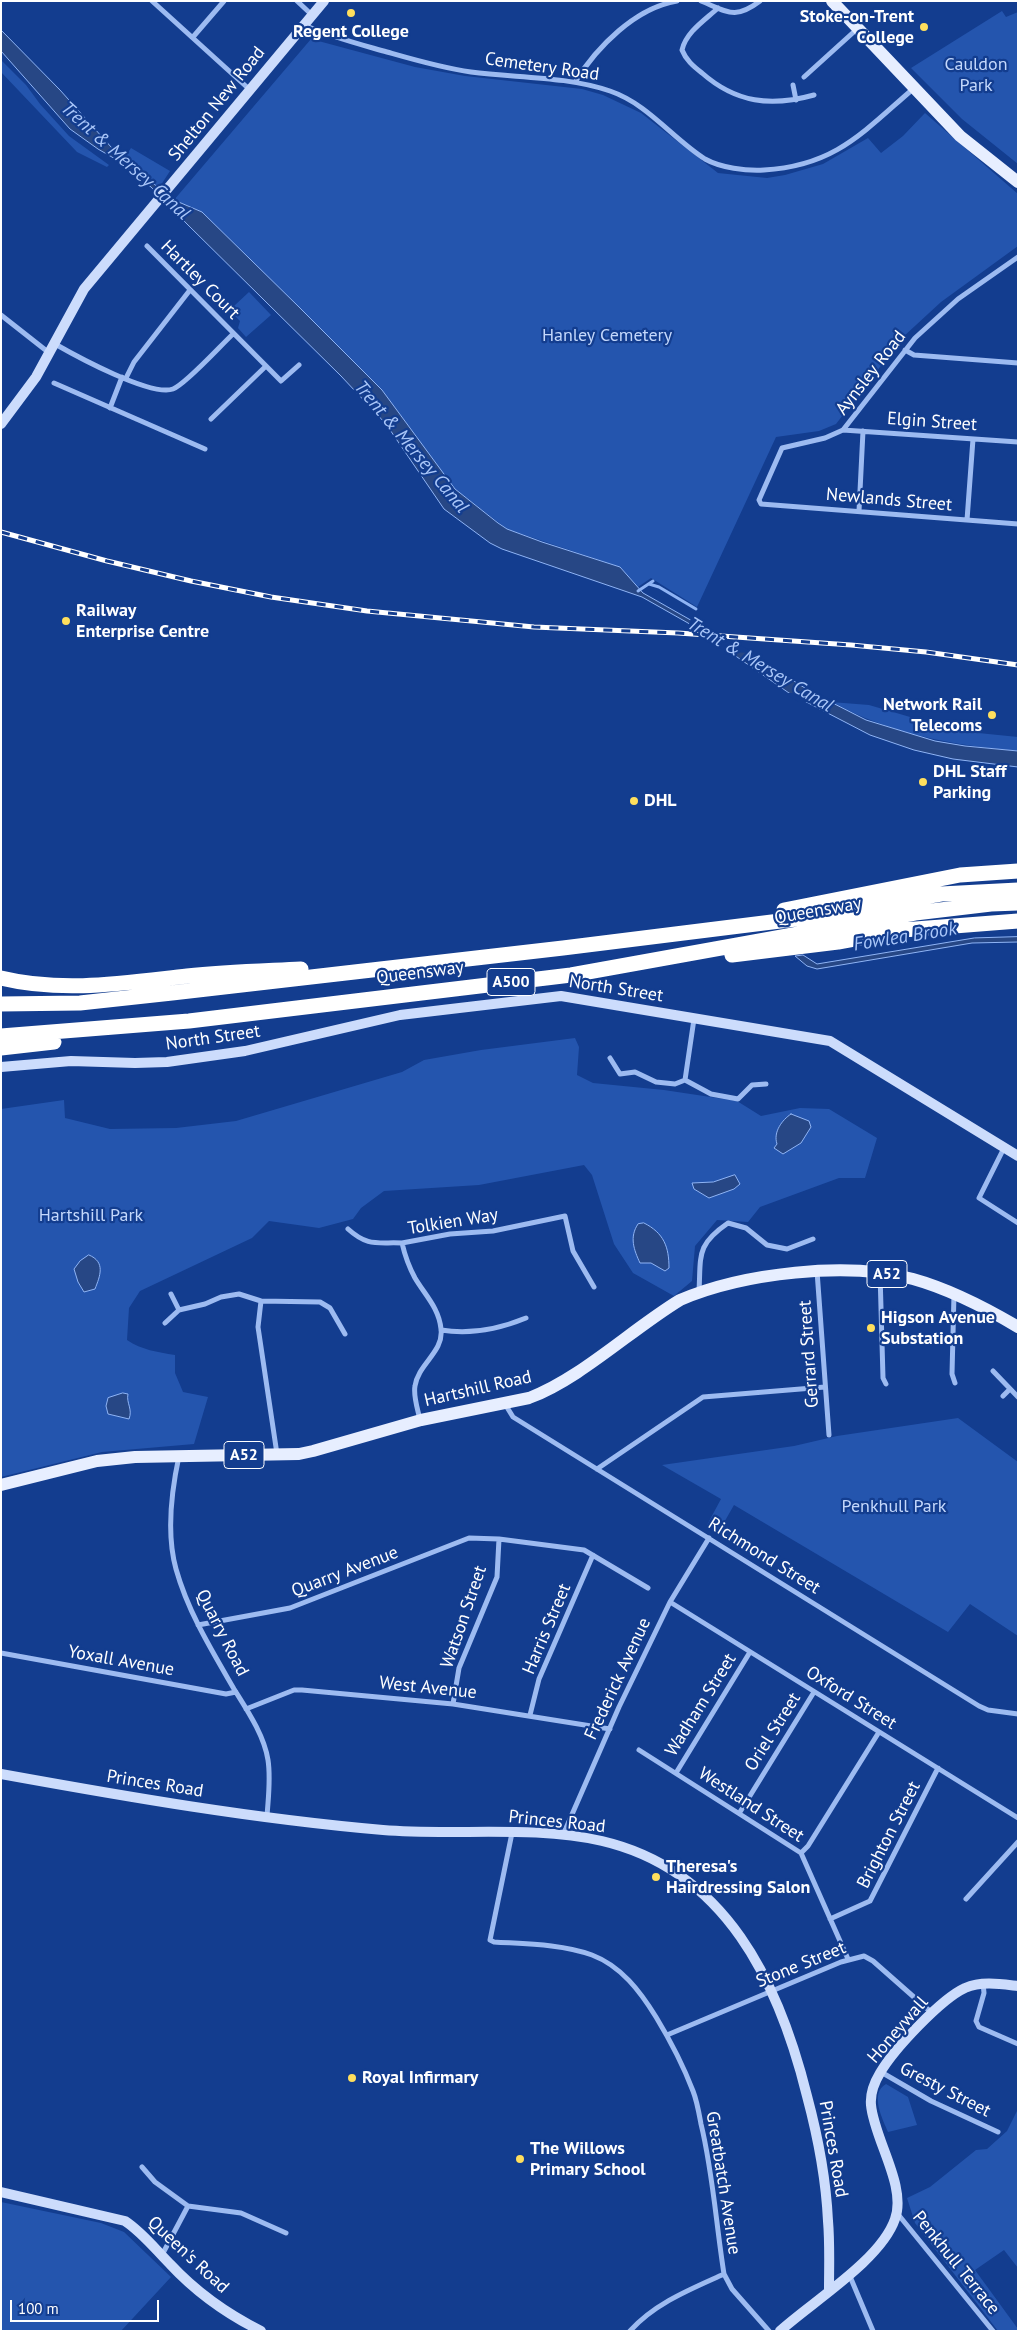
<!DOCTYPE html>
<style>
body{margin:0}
#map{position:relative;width:1019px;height:2332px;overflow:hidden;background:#133d8f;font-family:"PT Sans",sans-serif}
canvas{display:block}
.frame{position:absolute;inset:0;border:2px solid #fff;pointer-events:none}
.scale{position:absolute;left:10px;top:2300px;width:149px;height:22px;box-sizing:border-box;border:2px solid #fff;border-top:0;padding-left:6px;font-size:15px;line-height:18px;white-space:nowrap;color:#fff;-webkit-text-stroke:4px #133d8f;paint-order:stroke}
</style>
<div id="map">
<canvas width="1019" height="2332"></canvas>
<div class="frame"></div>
<div class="scale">100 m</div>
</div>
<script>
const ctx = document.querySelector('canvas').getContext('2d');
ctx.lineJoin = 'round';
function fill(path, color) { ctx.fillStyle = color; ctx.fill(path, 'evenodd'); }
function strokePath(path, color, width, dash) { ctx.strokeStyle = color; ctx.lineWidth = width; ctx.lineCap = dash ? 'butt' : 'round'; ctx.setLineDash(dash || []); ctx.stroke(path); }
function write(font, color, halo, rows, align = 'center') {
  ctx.font = font + ' "PT Sans",sans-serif'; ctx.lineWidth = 4.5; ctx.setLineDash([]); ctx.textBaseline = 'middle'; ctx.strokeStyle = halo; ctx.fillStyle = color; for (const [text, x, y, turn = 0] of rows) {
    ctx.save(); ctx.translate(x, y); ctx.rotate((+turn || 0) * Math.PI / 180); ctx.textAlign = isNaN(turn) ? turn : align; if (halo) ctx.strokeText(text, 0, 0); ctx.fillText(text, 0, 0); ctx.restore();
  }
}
fill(new Path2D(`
 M1002 11 1006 17 1018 12V164L962 119 911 68Z
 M311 39 415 67 465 76 582 89 603 95 641 113 718 173 767 178 785 175 823 164 868 138 881 153 903 136 925 113 1018 194V246L941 302 903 337 836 424 819 431 776 437 697 607 651 578 638 587 620 567 507 529 455 489 382 390 202 212 174 200Z
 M1 60 26 85 40 104 69 136 109 165 107 167 77 152 1 72Z
 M131 148 170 171 159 188 118 155 127 154Z
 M249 292 271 315 246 337 238 328 240 321 223 304 227 301 234 306Z
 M831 702 869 705 917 719 919 727 1018 737V751C950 745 892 734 831 702Z
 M575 1038 579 1047 577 1075 593 1083 664 1090 737 1101 761 1116 800 1108 829 1109 877 1138 865 1178H839L760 1207 748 1222 717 1220 695 1246 692 1281 674 1296 633 1273 614 1244 592 1175 584 1165 479 1185 384 1191 361 1208 353 1219 319 1228 269 1221 252 1238 140 1291 129 1308 127 1340C142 1350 157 1352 175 1355V1373L183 1392 208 1397 194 1444 102 1452 1 1477V1109L64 1100 65 1118 110 1129 176 1128 236 1121 402 1072 424 1060 481 1050Z
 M958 1418 1018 1462V1636L970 1604 948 1632 734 1505 718 1533 707 1525 721 1499 662 1465 794 1446 837 1436Z
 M886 2084 908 2097 917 2125 888 2132C883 2120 869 2093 886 2084Z
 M1018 2109V2268L1004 2250 975 2270 1018 2329V2331H998L915 2223 907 2198 930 2187 976 2150 987 2149 1007 2131Z
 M1 2202 101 2223 124 2232 171 2277 121 2331H1Z`), '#2455ae');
const water = new Path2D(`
 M1 30 60 90 120 157 174 200 202 212 299 307 382 390 455 489 498 523 507 529 542 542 620 567 643 593 747 652 813 693 866 720 935 741 965 746 1018 751V767L953 759 914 750 870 735 789 693 688 623 642 597 502 549 490 543 444 509 386 424 341 376 187 224 151 187 117 160 98 149 70 129 1 51Z
 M1018 937V942L972 943 817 969 807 966 795 956 803 955 817 964 974 938Z
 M791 1114 809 1121 811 1127 801 1143 783 1154 774 1148 777 1144C773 1132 782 1120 791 1114Z
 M735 1175 740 1184 734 1189 709 1198 694 1189 692 1183 713 1182Z
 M644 1223C664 1233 669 1247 669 1268L665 1271 651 1263H640C634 1250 629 1237 638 1224Z
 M89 1255C106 1262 100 1276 95 1289L84 1292 78 1282 74 1269 80 1261Z
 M123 1393 128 1394C126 1403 133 1409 129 1419L108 1414 106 1406 108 1398Z`);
fill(water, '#274785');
strokePath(water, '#8fb4f5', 1);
fill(new Path2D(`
 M691 618 749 650 754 653 726 652 684 624H689Z
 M784 693H818L835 702H799Z`), '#133d8f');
strokePath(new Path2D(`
 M649 584 659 587 696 609
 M638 591 653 581`), '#8fb4f5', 3);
strokePath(new Path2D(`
 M152 1 249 89
 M297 1 312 15
 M701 1C728 12 735 20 760 1
 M718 8C705 20 686 32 682 50 686 60 693 66 702 73 736 103 771 107 814 95
 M304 25C331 37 359 44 387 52 415 60 442 68 471 72 517 78 566 76 610 91 648 104 672 138 705 159 721 168 746 171 764 170 835 166 863 132 913 89
 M193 37 224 1
 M804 77 857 29
 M575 82C597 47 635 8 677 1
 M793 85 796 100
 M147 246 281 381 299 365
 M1018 257 958 299 915 338 843 430 825 438 782 448 759 500 761 504 1018 524
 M1 315 48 352
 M55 344C76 356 151 397 173 389 186 384 221 345 233 334
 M905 350 914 355 1018 363
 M126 378 134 362 190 290
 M54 383 205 449
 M110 408 122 377
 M211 419 265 367
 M843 430 1018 442
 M859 511 863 431
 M967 520 973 439
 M610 1058 620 1074 635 1072 656 1082 675 1084 685 1080
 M685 1080 711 1094 738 1099 752 1085 766 1084
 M685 1080 694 1019
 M1004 1148 979 1198 1018 1223
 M348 1229C368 1247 377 1242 402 1243
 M817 1271 829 1435
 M880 1273 883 1378 886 1384
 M699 1291C701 1255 696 1245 728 1223L746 1228 767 1245 787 1249 813 1239
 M171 1294 179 1310
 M954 1294 952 1374 955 1383
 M261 1301 258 1327 277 1454
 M165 1323 179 1310 205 1304 221 1297 239 1294 261 1301 320 1302 330 1308 345 1334
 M441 1330C470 1335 499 1329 526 1318
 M993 1371 1018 1397
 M1003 1396 1010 1389
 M505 1404 513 1417 979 1706 988 1710 1018 1714
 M420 1420C418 1410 413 1396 415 1386 418 1364 444 1352 441 1329 439 1308 425 1295 415 1278 409 1267 405 1256 402 1243L450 1234 493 1231 565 1216 573 1251 594 1287
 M179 1456C171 1493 166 1533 176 1569 188 1612 212 1651 234 1689 247 1710 264 1735 268 1760 271 1779 268 1799 267 1817
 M597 1469 703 1397 825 1387
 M670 1602 1018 1818
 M198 1625 290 1608 469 1538 499 1539 584 1550 648 1588
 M1 1653 226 1694 236 1692
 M453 1704 459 1668 497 1577 499 1539
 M246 1709 294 1690H302L453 1704 610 1729
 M530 1715 539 1679 593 1555
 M639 1750 801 1853 848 1959
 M676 1773 750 1652
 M740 1812 814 1692
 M512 1833 490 1940 494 1942C526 1944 561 1944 592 1955 621 1966 640 1991 656 2017 670 2040 683 2065 693 2091 697 2101 699 2113 701 2124 713 2173 716 2224 724 2274L732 2289 769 2331
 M563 1835 619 1707 670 1602 709 1538
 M801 1853 808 1846 879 1732
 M966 1899 1018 1842
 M830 1919 870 1901 938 1768
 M983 1983 984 1993 976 2021 979 2027 1018 2044
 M667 2035 841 1962 864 1956 873 1961 932 2013
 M881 2072 931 2101 998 2132
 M142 2167 155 2182 188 2206 241 2213 286 2233
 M897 2213 993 2331
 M162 2255 188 2206
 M849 2274 873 2331
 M630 2331C655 2303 691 2289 724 2274`), '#9dbbf1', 5);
strokePath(new Path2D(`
 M1 424 36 377 84 289 324 1
 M1 1067 71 1061 135 1063 167 1062 245 1051 400 1015 561 996 830 1041 1018 1156
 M1 1774C128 1797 255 1819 383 1830 454 1836 533 1825 602 1841 726 1870 779 1983 807 2096 818 2137 826 2178 828 2221 830 2244 829 2267 829 2290
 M1 2192 125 2221C143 2233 155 2249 170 2264 196 2292 227 2314 261 2331
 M780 2331C813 2301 881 2260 895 2219 907 2186 874 2139 871 2105 870 2094 874 2083 880 2073 894 2049 941 1999 965 1988 982 1981 1000 1984 1018 1986`), '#ccdcfc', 10);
strokePath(new Path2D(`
 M832 1 960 136 1018 182
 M1 1485 97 1461 135 1457 299 1454 313 1451 421 1420 529 1398C580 1379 632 1329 680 1300 743 1273 847 1261 913 1279 949 1289 986 1308 1018 1327`), '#e7eeff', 12);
strokePath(new Path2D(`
 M784 910 960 875 1018 871
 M732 955 838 942 903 930 1018 921
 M1 978C63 993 124 983 187 976 225 972 262 971 301 969
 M1 1004 80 1003 172 993 563 948 796 919 941 894 1018 890
 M1 1036 189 1021 571 975 915 913 991 904 1018 903
 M1 1048 54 1042`), '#fff', 15);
const rail = new Path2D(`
 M1 532 107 561 191 581 271 597 367 611 534 627 678 633 851 645 926 652 1018 665`);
strokePath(rail, '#fff', 5);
strokePath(rail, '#133d8f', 3, [9]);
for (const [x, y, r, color] of [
 [351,13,5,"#ffdf5d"],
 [924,27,5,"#ffdf5d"],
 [66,621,5,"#ffdf5d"],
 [992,715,5,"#ffdf5d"],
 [923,782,5,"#ffdf5d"],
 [634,801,5,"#ffdf5d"],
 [871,1328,5,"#ffdf5d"],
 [656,1877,5,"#ffdf5d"],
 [352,2078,5,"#ffdf5d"],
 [520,2159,5,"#ffdf5d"]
]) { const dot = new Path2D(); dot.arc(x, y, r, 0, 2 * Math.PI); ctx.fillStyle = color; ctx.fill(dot); strokePath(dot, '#133d8f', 2); }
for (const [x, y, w] of [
 [511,982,48],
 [887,1274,40],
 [244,1455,40]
]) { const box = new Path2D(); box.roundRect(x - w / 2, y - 13.5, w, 27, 4); ctx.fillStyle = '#133d8f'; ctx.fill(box); strokePath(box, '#fff', 1); }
write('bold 16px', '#fff', null, [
 ["A500",511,982],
 ["A52",887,1274],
 ["A52",244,1455]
]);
write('bold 18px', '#fff', '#133d8f', [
 ["Stoke-on-Trent",914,17,"right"],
 ["College",914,38,"right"],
 ["Regent College",351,32,"center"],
 ["Railway",76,611],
 ["Enterprise Centre",76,632],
 ["Network Rail",982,705,"right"],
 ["Telecoms",982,726,"right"],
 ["DHL Staff",933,772],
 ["Parking",933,793],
 ["DHL",644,801],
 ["Higson Avenue",881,1318],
 ["Substation",881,1339],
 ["Theresa's",666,1867],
 ["Hairdressing Salon",666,1888],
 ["Royal Infirmary",362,2078],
 ["The Willows",530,2149],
 ["Primary School",530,2170]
], 'left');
write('18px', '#c4d8fc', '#133d8f', [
 ["Cauldon",976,65],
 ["Park",976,86],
 ["Hanley Cemetery",607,336],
 ["Hartshill Park",91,1216],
 ["Penkhull Park",894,1507]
]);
write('18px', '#fff', '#133d8f', [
 ["Cemetery Road",542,67,8],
 ["Shelton New Road",217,104,-51],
 ["Hartley Court",200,280,45],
 ["Aynsley Road",871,373,-52],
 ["Elgin Street",932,422,4],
 ["Newlands Street",889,500,5],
 ["Queensway",818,911,-10],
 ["Queensway",420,973,-7],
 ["North Street",616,989,9],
 ["North Street",213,1038,-8],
 ["Tolkien Way",453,1222,-9],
 ["Gerrard Street",809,1354,-94],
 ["Hartshill Road",478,1389,-13],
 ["Richmond Street",764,1556,32],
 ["Quarry Avenue",345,1572,-21],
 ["Watson Street",464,1617,-71],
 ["Harris Street",547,1629,-67],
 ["Quarry Road",222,1633,63],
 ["Yoxall Avenue",121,1661,10],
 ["Frederick Avenue",618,1679,-65],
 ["West Avenue",428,1688,6],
 ["Oxford Street",851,1698,32],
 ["Wadham Street",701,1705,-58],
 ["Oriel Street",773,1732,-58],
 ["Princes Road",155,1784,9],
 ["Westland Street",751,1805,33],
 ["Princes Road",557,1822,6],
 ["Brighton Street",889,1835,-63],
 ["Stone Street",801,1965,-22],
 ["Honeywall",898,2030,-49],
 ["Gresty Street",945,2090,27],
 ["Princes Road",833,2149,80],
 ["Greatbatch Avenue",723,2183,81],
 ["Queen's Road",188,2255,43],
 ["Penkhull Terrace",956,2263,51]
]);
write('italic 19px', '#a9c6f9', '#133d8f', [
 ["Trent & Mersey Canal",125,161,42],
 ["Trent & Mersey Canal",411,447,50],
 ["Trent & Mersey Canal",760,665,31],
 ["Fowlea Brook",905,937,-9]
]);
</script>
